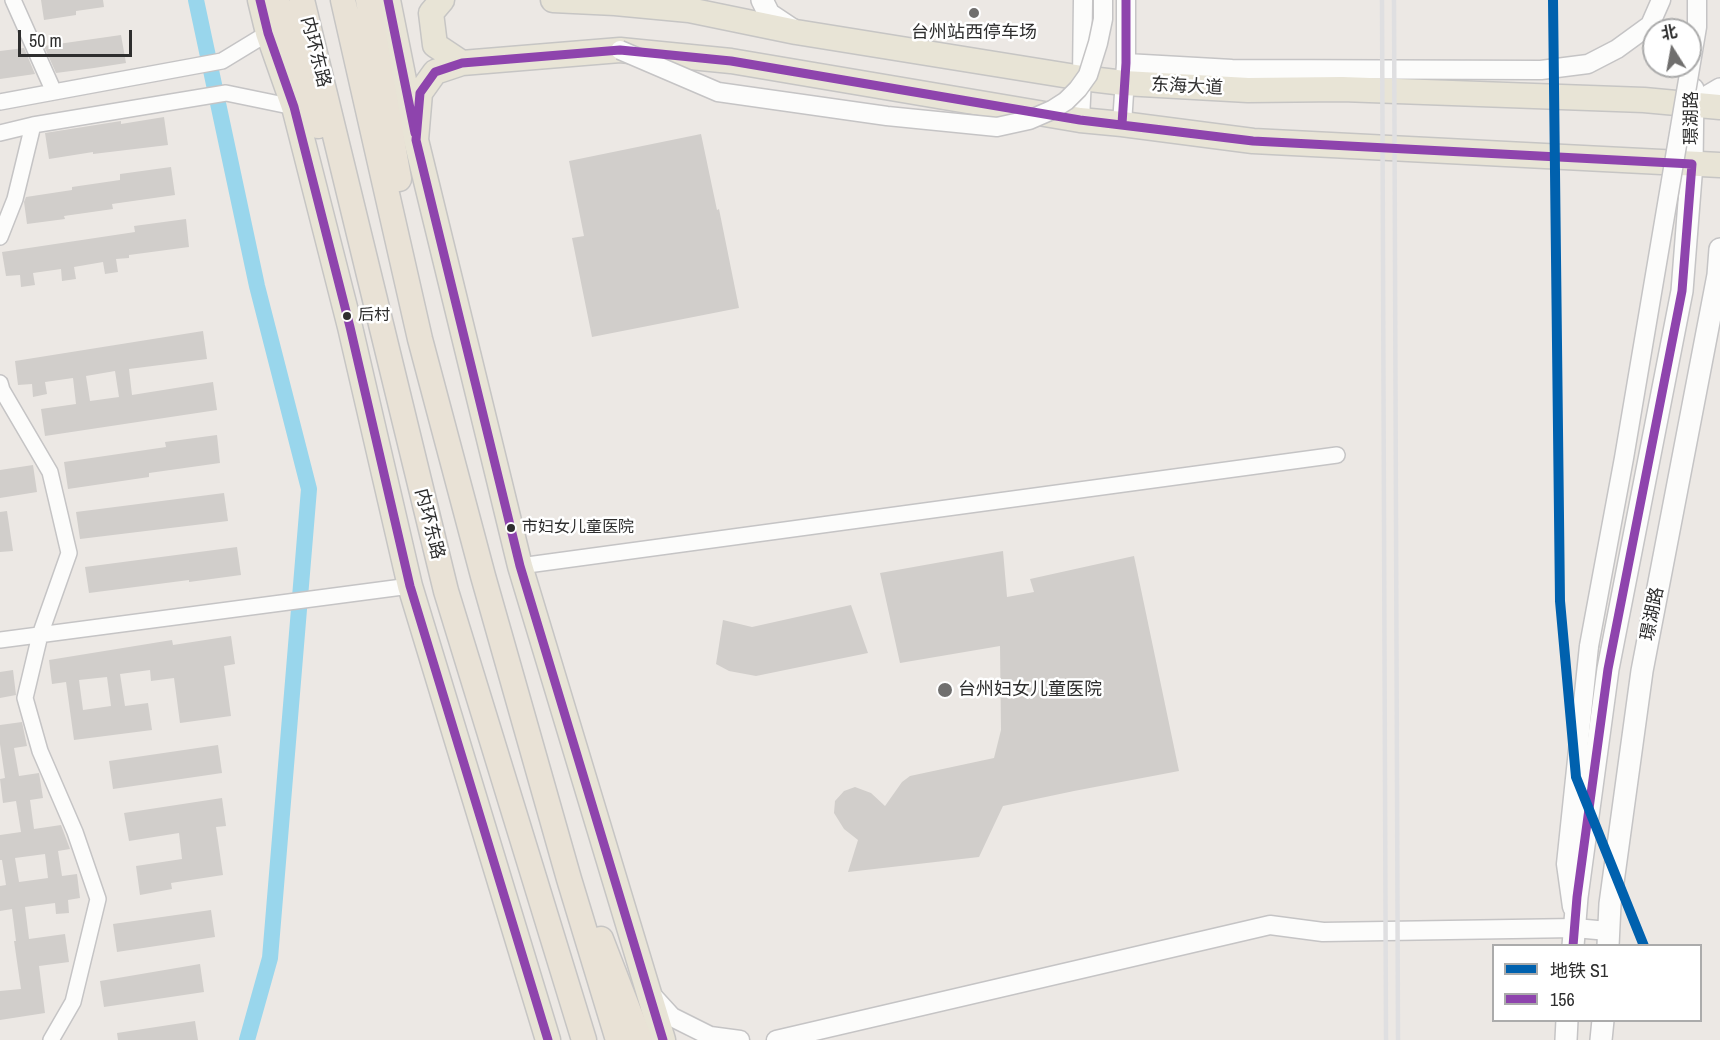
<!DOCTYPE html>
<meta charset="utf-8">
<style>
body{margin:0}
#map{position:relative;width:1720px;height:1040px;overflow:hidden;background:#ece8e4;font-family:"Archivo Narrow","Noto Sans SC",sans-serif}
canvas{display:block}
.legend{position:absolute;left:1492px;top:944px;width:210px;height:78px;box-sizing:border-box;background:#fff;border:2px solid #ababab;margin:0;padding:8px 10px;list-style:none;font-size:18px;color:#2e2e2e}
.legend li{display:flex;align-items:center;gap:12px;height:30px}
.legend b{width:30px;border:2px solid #ababab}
.north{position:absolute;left:1642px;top:18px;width:60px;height:60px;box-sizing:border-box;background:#fff;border:2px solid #ababab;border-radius:50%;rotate:349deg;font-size:16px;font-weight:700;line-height:24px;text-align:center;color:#2e2e2e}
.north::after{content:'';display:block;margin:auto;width:21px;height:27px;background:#706f6e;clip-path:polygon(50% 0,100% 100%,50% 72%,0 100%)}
.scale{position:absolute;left:18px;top:30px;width:114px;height:27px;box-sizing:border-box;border:3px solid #2e2e2e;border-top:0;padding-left:8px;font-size:18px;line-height:21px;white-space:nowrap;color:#2e2e2e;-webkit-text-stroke:4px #fff;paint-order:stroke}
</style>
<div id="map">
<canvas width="1720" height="1040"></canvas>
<ul class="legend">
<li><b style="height:8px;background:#0061ae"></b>地铁 S1</li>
<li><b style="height:8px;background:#8e44ad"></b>156</li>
</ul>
<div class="north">北</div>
<div class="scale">50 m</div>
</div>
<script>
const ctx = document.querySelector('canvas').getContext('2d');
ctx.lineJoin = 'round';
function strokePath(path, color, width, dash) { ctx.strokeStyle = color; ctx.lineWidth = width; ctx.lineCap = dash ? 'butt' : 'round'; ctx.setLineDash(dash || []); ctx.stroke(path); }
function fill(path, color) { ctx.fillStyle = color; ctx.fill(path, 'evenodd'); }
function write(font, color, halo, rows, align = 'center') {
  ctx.font = font + ' "Archivo Narrow","Noto Sans SC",sans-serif'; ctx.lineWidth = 5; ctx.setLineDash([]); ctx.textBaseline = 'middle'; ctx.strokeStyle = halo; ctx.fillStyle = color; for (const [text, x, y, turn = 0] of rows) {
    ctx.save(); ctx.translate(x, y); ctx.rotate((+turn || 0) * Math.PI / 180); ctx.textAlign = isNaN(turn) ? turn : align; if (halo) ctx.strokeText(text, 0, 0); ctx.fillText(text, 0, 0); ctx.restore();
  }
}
strokePath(new Path2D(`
 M196 0 257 286 309 489 270 958 247 1040`), '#99d6ec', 16);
fill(new Path2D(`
 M41 0H103L104 7 76 11V15L44 20Z
 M121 35 126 63 94 68 56 73 44 46Z
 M24 48 35 74 0 79V51Z
 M164 117 168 145 93 154V152L49 159 45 133 121 121V124Z
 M701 134 717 210 719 209 739 308 592 337 572 238 584 236 569 161Z
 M171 167 175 195 112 204 113 209 64 216 65 219 27 224 24 202 26 197 72 190V187L120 180V174Z
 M186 219 189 247 129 255V258L116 259 118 272 105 274 103 262 74 267 76 279 62 281 61 269 33 273 35 285 21 287 20 275 6 276 2 252 135 232 134 226Z
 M203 331 207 359 129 369 132 395 213 382 217 410 45 436 41 409 76 404 73 378 45 382 47 394 33 397 32 384 18 385 15 361ZM115 371 119 397 90 401 86 376Z
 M217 435 220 463 149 473V477L68 489 64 462 166 447 165 442Z
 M33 465 37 492 0 498V470Z
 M224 493 228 521 80 539 76 512Z
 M7 511 13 551 0 552V512Z
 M237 547 241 575 189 582V580L89 593 85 567Z
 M1003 551 1007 597 1034 592 1030 579 1134 556 1179 771 1074 791 1003 806 979 857 848 872 858 840 844 829 834 813 835 801 844 791 855 787 871 793 885 806 902 782 910 776 994 758 1001 730 1000 646 900 663 880 573Z
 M851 605 868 653 756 676 729 671 716 664 723 620 752 627Z
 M231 636 235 664 224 666 231 716 180 723 174 678 151 681 150 670 120 674 125 706 148 703 152 730 74 740 66 682 52 684 49 660 172 640 173 645ZM107 677 111 706 83 710 79 680Z
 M13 670 16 695 0 698V672Z
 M22 722 27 746 14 748 19 776 39 773 43 798 30 800 34 829 61 825 70 849 58 851 62 876 77 874 80 898 68 900 69 913 56 914 55 903 25 907 29 939 65 934 69 962 39 966 45 1013 0 1020V991L21 989 14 941H16L12 909 0 911V886L6 885 2 860H0V835L21 832 16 801 3 803 0 779 5 778 0 744V725ZM45 854 48 878 19 882 15 858Z
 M218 745 222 773 113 789 109 761Z
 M222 798 226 826 216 827 223 875 171 883 172 889 140 895 136 866 182 859 179 833 129 841 124 813Z
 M211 910 215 937 117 952 113 924Z
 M200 964 204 992 104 1007 100 981Z
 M195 1021 198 1040H118L117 1033Z`), '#d1cecb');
const minor = new Path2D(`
 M13 0 54 92
 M0 102 222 61 268 33
 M0 133 33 125 226 93 294 107
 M0 237 15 199 33 125
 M0 383 2 390 50 472 69 553 40 635 25 698 40 751 75 832 98 899 73 1002 51 1040
 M520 566 1337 455
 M0 640 410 586`);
const tertiary = new Path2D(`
 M1126 63 1232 69 1541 70 1588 64 1617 49 1650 25 1661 0
 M1080 120 1082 78 1083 0
 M1122 124 1126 63V0
 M1572 907 1566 864 1589 646
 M651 994 672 1017 710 1036 740 1040
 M776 1040 1270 925 1323 932 1575 928 1608 931`);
const secondary = new Path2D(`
 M762 0 769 14 793 30
 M1693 105 1720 89
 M1573 946 1577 897 1608 669 1682 291 1692 164 1693 89
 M1608 946 1610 904 1642 671 1718 275 1720 249
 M1566 1040 1567 1020
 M1601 1040 1603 1020`);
const primary = new Path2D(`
 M260 0 268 33 294 107 350 327 410 586 548 1040
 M388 0 416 140 520 566 663 1040
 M442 0 431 13 435 45 462 63
 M553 0 615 3 689 10 796 32 1082 78 1124 83 1248 90 1342 89 1644 100 1720 107
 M416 140 420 93 435 72 462 63 620 50 731 61 1080 120 1122 124 1253 141 1720 165`);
const trunk = new Path2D(`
 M277 0 318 126
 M302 0 446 591 584 1040
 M343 0 420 339 483 576 569 879 618 1040
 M368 0 399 179
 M601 939 640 1040`);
strokePath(minor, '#c5c4c5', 18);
strokePath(tertiary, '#c5c4c5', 21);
strokePath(secondary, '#c5c4c5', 24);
strokePath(primary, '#c6c5c4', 27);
strokePath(trunk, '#c6c5c4', 27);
strokePath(minor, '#fcfcfb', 15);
strokePath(tertiary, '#fcfcfb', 18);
strokePath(secondary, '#fcfcfb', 21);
strokePath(primary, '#e8e4d6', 24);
strokePath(trunk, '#e9e2d6', 24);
strokePath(new Path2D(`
 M1382 0 1386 1040
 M1394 0 1398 1040`), '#dfdfe1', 4.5);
const tertiaryBridge = new Path2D(`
 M620 50 718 92 887 116 997 127 1029 120 1052 110 1066 101 1078 89 1088 75 1098 43 1103 19V0
 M1589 646 1624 458 1697 27V0`);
strokePath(tertiaryBridge, '#c5c4c5', 21, []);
strokePath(tertiaryBridge, '#fcfcfb', 18);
strokePath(new Path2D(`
 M260 0 268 33 294 107 350 327 410 586 548 1040
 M388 0 415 133
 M1122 124 1126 63V0
 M663 1040 520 566 416 140 420 93 435 72 462 63 620 50 731 61 1080 120 1253 141 1692 164 1682 291 1608 669 1577 897 1573 946`), '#8e44ad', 9);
strokePath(new Path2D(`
 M1553 0 1560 601 1576 777 1644 946`), '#0061ae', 10);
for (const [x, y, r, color] of [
 [974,13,6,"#706f6e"],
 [347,316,5,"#2e2e2e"],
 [511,528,5,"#2e2e2e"],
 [945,690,8,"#706f6e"]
]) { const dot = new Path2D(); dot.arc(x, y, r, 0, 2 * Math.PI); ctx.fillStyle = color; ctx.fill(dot); strokePath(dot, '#fff', 2); }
write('16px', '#2e2e2e', '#fff', [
 ["后村",358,316],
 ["市妇女儿童医院",522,528]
], 'left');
write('18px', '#2e2e2e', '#fff', [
 ["台州站西停车场",974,33],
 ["台州妇女儿童医院",958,690,"left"]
]);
write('18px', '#2e2e2e', '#fff', [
 ["内环东路",315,52,76],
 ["东海大道",1187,87,3],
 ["璟湖路",1692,118,-90],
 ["内环东路",429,524,76],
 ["璟湖路",1653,614,-79]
]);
</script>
